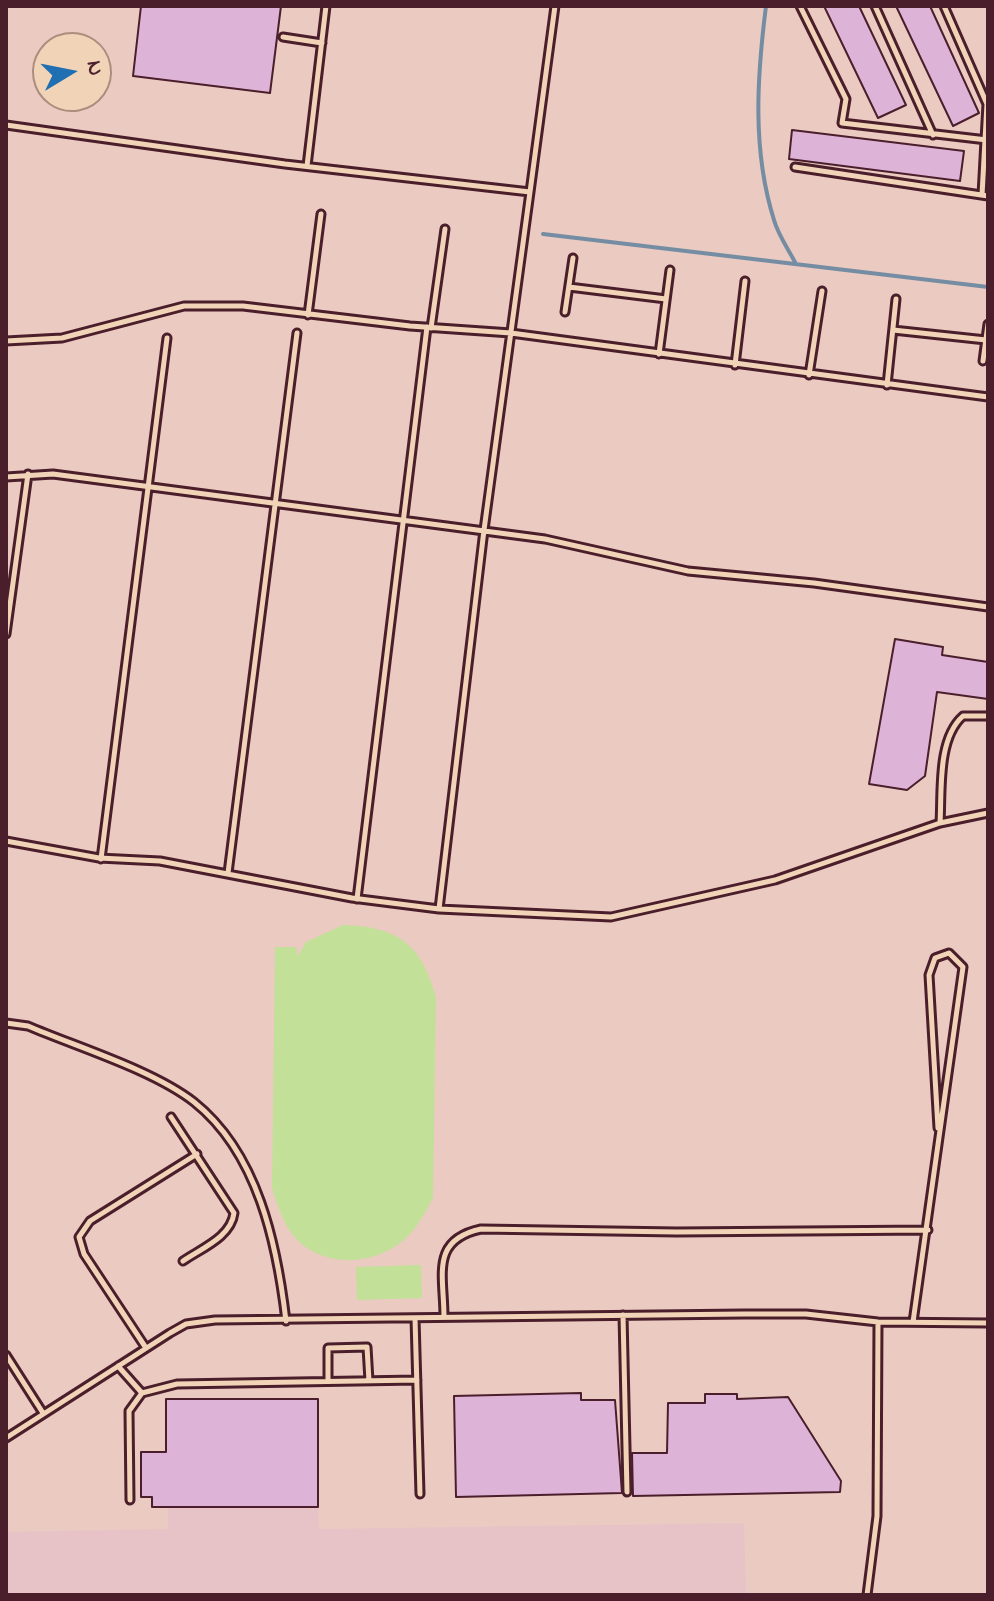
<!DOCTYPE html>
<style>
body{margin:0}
#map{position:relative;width:994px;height:1601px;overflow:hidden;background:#ebcac1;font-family:"Indie Flower",sans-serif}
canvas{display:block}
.frame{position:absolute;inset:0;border:8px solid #4a1f2b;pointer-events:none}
.north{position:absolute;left:32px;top:32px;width:80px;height:80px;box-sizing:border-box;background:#f1d4b7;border:2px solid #ae8c7f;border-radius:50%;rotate:80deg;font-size:22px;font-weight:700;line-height:32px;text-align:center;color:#4a1f2b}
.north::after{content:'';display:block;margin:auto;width:28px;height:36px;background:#1f6fb2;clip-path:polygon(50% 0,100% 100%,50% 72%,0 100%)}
</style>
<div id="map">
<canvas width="994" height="1601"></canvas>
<div class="frame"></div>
<div class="north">N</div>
</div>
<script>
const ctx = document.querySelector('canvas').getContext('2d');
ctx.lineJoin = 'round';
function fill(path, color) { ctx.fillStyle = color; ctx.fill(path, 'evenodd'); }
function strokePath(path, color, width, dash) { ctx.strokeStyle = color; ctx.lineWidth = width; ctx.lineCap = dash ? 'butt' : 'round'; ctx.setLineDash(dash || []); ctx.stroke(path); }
fill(new Path2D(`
 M168 1507H318L319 1529 744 1523 746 1595H6V1532L168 1529Z`), '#e7c3c8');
fill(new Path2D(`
 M343 925C399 927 421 944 436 997L433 1198C424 1215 415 1232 400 1243 368 1267 318 1267 292 1234 282 1220 277 1204 272 1188L275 947H296L298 956 306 942Z
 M421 1265 422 1298 357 1300 356 1267Z`), '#c2e097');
strokePath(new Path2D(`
 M766 6C757 77 752 150 774 220 778 235 789 250 796 264
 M543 234 988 287`), '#758da3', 4);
const building = new Path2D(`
 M141 6H281L270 93 133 76Z
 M824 6H859L906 105 878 118Z
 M896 6H930L979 113 953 126Z
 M792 130 964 151 960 181 789 159Z
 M895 639 943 647 942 655 988 662V699L937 692 925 776 907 790 869 784Z
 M581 1393V1400H615L622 1493 456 1497 454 1396Z
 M705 1394H737V1399L788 1397 841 1481 840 1492 633 1496 632 1453H667L668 1403H705Z
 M166 1399H318V1507H152V1497H141V1452H166Z`);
fill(building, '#deb3d8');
strokePath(building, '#4a1f2b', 2);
const lane = new Path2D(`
 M800 6 846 99 842 123 987 140
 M875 6 933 135
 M944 6 987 104 982 195
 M283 37 322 43
 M6 125 285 164 530 192 484 530 439 909
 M307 166 326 6
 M795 167 988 196
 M530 192 555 6
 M569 287 666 299
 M565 312 573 258
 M308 315 321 214
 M431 328 445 229
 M893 330 986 340
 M6 341 62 338 184 306H243L410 326 511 333 988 397
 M659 354 670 270
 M983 361 988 324
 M735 365 745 281
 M809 375 822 291
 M887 385 896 299
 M6 477 53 474 545 539 688 571 814 583 988 607
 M6 634 28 474
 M940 823C942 791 937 739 963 716H988
 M6 841 99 858 160 861 352 898 439 909 611 917 775 880 940 823 988 813
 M101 859 167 338
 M228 873 297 333
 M357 899 427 327
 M6 1023 28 1026C77 1047 153 1070 194 1102 258 1153 277 1244 286 1321
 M171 1117 234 1213C231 1237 202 1248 183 1261
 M623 1315 627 1492
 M444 1317C444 1275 430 1240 481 1229L677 1232 928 1230
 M415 1318 420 1494
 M913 1322 963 967 949 953 935 958 929 975 938 1128
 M146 1348 84 1254 79 1237 90 1221 197 1154
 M6 1355 43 1413
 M118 1366 142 1393
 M328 1381V1348L367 1347 369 1381
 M6 1438 170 1333 186 1324 215 1320 744 1314H806L878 1322 988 1323
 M130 1500 129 1411 142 1393 177 1384 417 1380
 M867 1595 877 1516 878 1322`);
strokePath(lane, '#4a1f2b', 11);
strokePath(lane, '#f1d4b7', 5);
</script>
